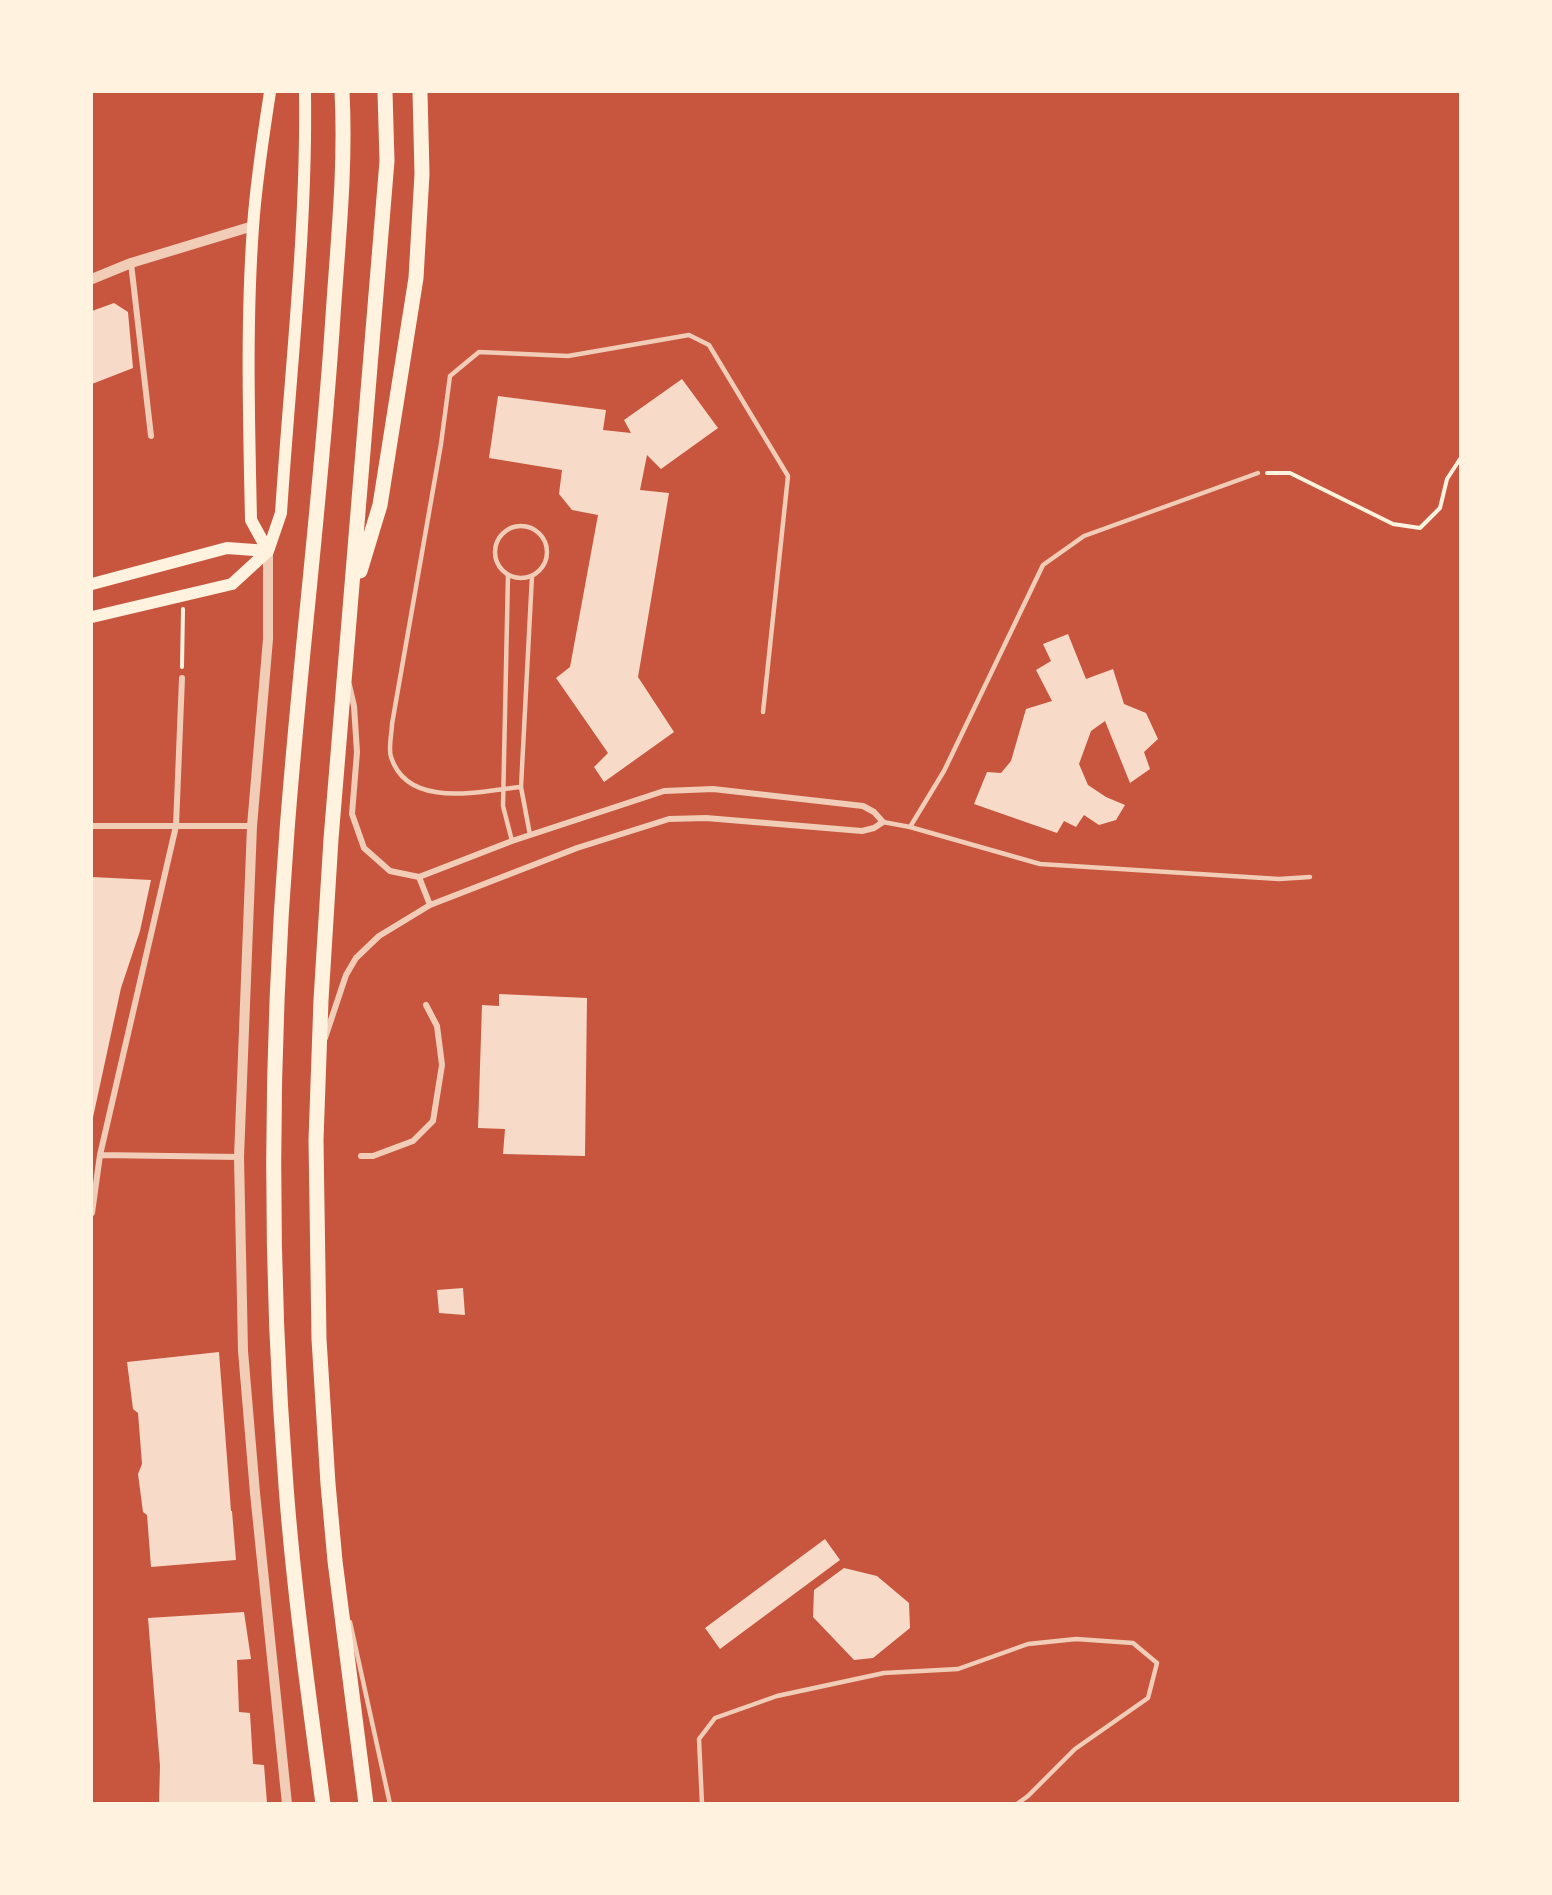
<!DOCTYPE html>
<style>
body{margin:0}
#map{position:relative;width:1552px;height:1895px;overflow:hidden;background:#c8553d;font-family:Helvetica,sans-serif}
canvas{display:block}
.frame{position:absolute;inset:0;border:93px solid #fff3e0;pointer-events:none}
</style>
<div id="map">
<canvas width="1552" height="1895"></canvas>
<div class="frame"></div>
</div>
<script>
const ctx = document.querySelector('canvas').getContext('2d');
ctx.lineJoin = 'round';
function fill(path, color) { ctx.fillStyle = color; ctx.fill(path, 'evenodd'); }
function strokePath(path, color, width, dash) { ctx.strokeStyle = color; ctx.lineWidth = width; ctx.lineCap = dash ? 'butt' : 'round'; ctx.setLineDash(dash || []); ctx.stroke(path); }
fill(new Path2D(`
 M114 303 128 312 133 368 92 384V311Z
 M682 379 718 428 661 469 647 455 640 490 669 493 638 677 674 732 604 782 594 767 608 753 556 678 570 667 598 515 572 510 559 494 562 470 489 458 498 396 606 410 603 430 631 433 624 420Z
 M1068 634 1086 679 1113 669 1124 704 1146 713 1158 739 1144 752 1150 769 1130 783 1105 721 1091 731 1079 764 1088 785 1106 797 1125 805 1116 820 1099 825 1084 815 1076 827 1064 821 1057 833 974 804 987 772 1001 773 1011 761 1026 709 1052 701 1036 670 1051 661 1043 644Z
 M92 877 151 880 140 931 121 988 92 1122Z
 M499 994 587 998 585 1156 503 1154 505 1129 478 1128 482 1005 499 1006Z
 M463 1288 465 1315 439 1313 437 1290Z
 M219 1352 231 1511H232L236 1560 151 1567 147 1515 143 1512 138 1474 142 1464 138 1413 133 1409 127 1362Z
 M825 1539 840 1560 720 1649 705 1628Z
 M844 1568 877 1576 909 1603 910 1628 873 1658 854 1660 813 1617 814 1590Z
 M244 1612 251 1659 237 1660 239 1712 250 1713 253 1764 264 1765 267 1803H159L160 1766 148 1618Z`), '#f7dbc8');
strokePath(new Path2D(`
 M1267 473H1290L1393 524 1420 528 1440 508 1447 479 1460 459
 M182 667 183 609`), '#fff3e0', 4);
strokePath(new Path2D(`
 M495 552a26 26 0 1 1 52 0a26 26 0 1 1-52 0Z
 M508 575 503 806 512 841
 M521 787C481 791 408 810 391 757 388 747 392 733 392 724L441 444 450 376 479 352 568 356 689 335 709 345 788 476 763 712
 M883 822 910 827 1040 864 1279 879 1310 877
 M910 827 944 771 1043 565 1084 536 1258 473
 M530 835 521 787 532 576
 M350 1622 390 1804
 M702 1804 699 1739 715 1718 777 1696 884 1673 958 1669 1028 1644 1076 1639 1133 1643 1157 1663 1148 1698 1075 1749 1028 1796 1017 1804`), '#f1ccb7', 4.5);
strokePath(new Path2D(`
 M131 263 151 436
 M349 685 354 706 357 752 352 814 364 848 390 871 419 877
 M92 826H252
 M419 877 430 905
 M325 1038 346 975 356 958 379 936 430 905 577 848 669 819 706 818 862 831 874 828 883 822 874 812 863 806 713 789 664 791 512 841 419 877
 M100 1155 239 1157
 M361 1156H373L413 1141 433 1121 442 1065 437 1026 426 1005
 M92 1213 100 1155 176 826 182 678`), '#f1ccb7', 6);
strokePath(new Path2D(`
 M92 279 131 263 253 226
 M268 551V639L252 826 239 1157 243 1351 255 1493 287 1804`), '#f1ccb7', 10);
strokePath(new Path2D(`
 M268 551 251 520C249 423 246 324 253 227 256 182 263 137 270 92
 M92 584 227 548 268 551
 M92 617 232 584 268 551 281 513C290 373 307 232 305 92`), '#fff3e0', 12);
strokePath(new Path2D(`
 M360 571 380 505 416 278 422 174 420 92
 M323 1804C309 1698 294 1592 286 1486 269 1269 270 1049 287 831 300 659 322 488 333 316 338 241 346 166 342 92
 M366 1804 335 1561 328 1484 319 1339 316 1140 321 1000 331 839 387 161 385 92`), '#fff3e0', 15);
</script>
